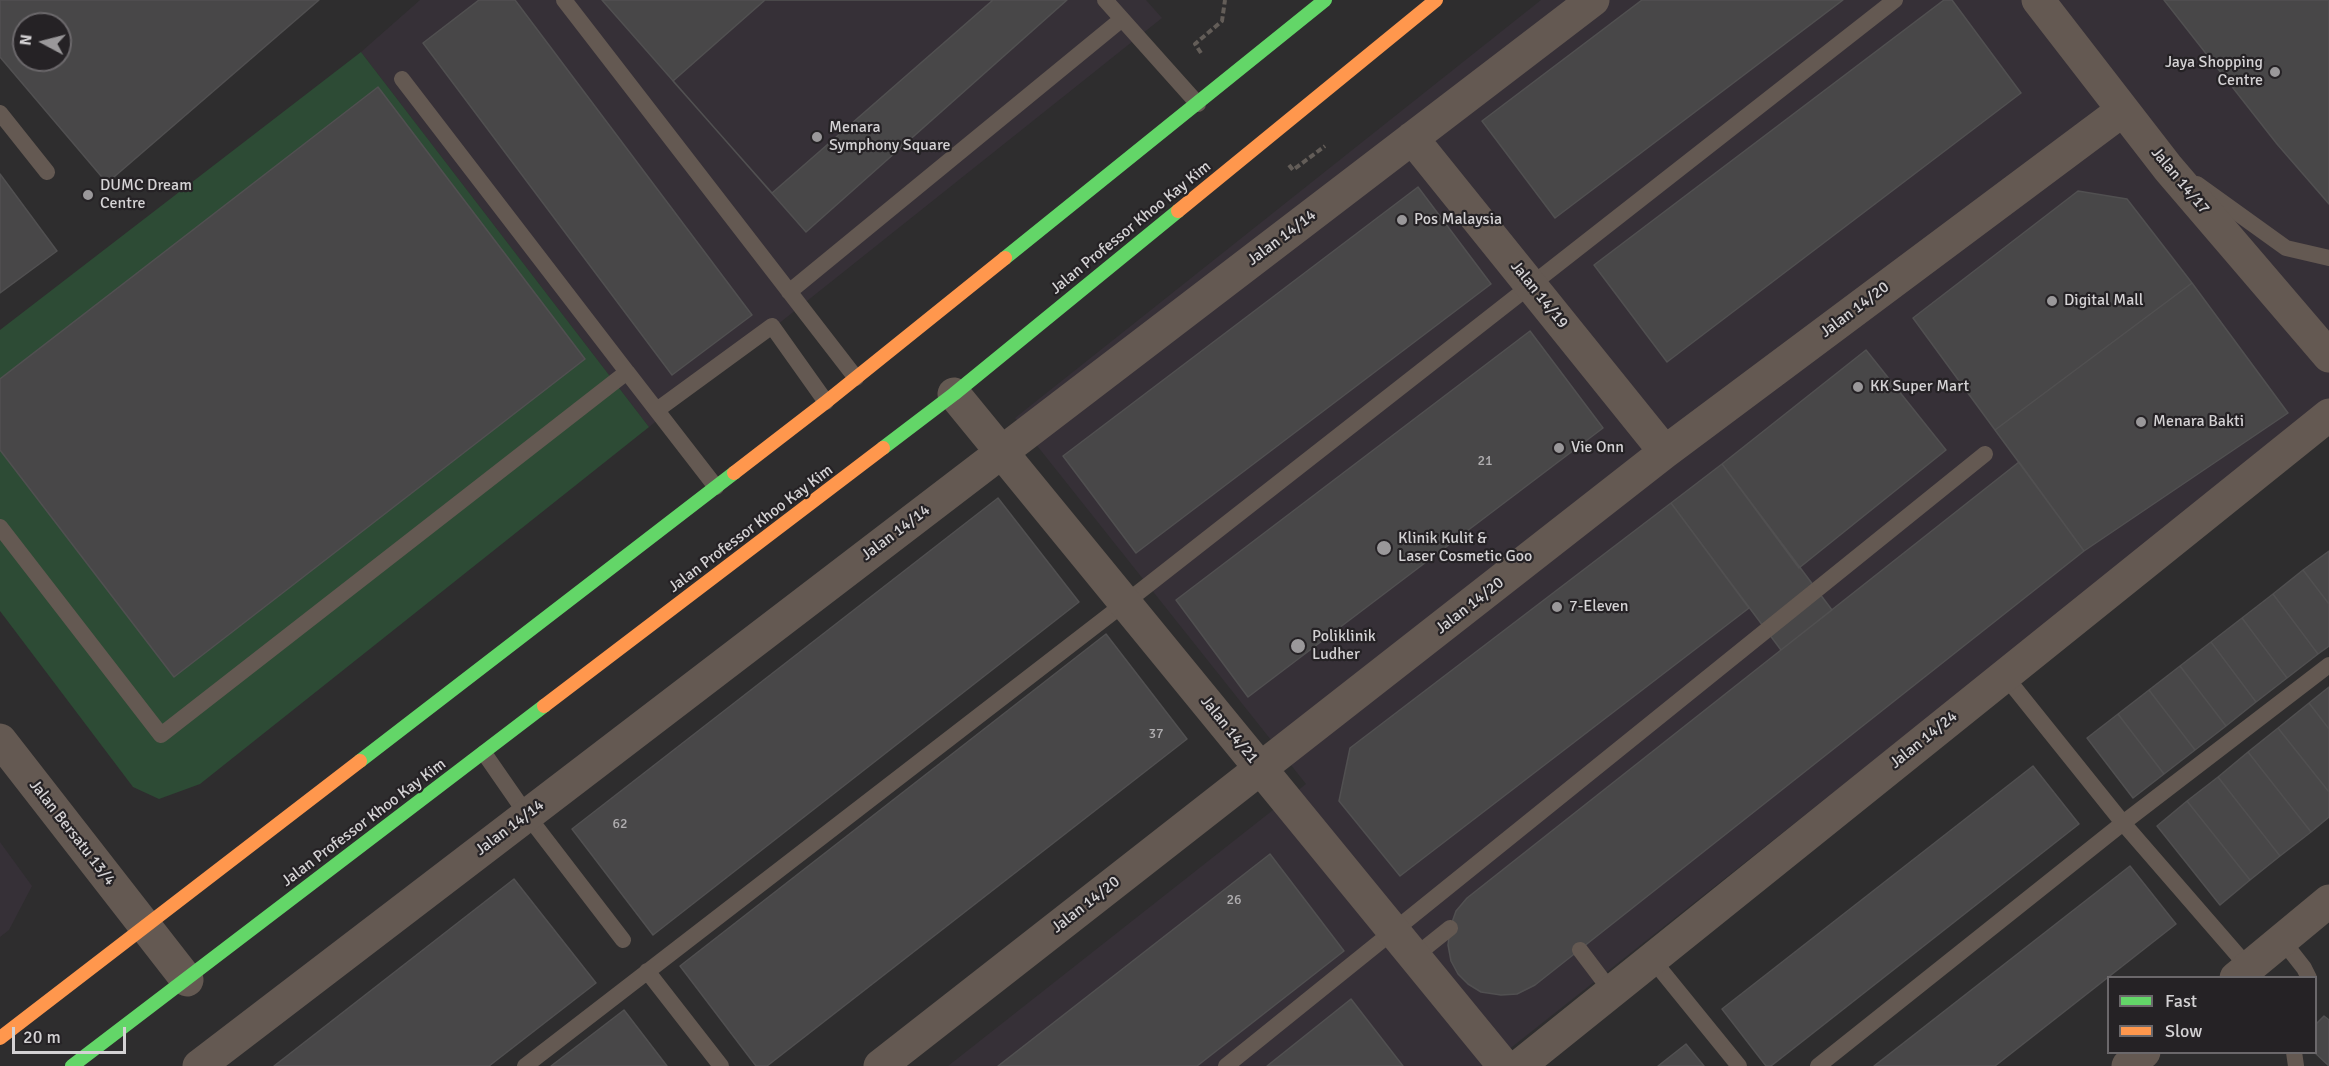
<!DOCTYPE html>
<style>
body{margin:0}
#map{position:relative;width:2329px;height:1066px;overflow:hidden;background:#2e2d2e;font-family:Signika,sans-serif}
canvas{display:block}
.legend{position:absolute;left:2107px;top:976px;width:210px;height:78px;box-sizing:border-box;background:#252225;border:2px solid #6b686b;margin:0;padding:8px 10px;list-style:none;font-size:18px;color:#d4d2d4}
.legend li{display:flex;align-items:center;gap:12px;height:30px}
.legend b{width:30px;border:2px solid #6b686b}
.north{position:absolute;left:12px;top:12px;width:60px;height:60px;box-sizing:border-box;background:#252225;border:2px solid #6b686b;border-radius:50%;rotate:277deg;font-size:16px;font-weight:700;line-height:24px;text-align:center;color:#d4d2d4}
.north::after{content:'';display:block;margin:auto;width:21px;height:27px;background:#9a989a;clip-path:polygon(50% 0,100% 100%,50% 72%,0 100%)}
.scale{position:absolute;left:12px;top:1027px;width:114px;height:27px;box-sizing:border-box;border:3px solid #d4d2d4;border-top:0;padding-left:8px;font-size:18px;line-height:21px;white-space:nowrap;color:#d4d2d4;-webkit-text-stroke:4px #252225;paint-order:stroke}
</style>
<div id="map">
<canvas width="2329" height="1066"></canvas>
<ul class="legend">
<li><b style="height:8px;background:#63d668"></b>Fast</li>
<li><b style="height:8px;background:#ff974d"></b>Slow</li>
</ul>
<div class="north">N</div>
<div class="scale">20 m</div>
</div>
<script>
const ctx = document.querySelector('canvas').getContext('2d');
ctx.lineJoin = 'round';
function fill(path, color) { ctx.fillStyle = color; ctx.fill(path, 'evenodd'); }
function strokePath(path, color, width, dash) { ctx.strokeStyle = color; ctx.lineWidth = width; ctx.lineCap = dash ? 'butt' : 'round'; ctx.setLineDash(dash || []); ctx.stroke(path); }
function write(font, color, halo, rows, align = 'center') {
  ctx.font = font + ' Signika,sans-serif'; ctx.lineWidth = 4.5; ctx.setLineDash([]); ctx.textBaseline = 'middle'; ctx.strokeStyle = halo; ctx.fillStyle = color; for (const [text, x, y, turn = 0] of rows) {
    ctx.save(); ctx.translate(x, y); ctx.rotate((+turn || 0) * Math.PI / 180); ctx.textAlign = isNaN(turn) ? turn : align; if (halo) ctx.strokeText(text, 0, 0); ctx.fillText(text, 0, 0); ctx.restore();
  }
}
fill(new Path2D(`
 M420 0H1146L1162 18 649 427 361 52Z
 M1541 0H2329V400L1488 1066H948L1306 784 1015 418Z
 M0 842 32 886 9 930 0 937Z`), '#363037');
fill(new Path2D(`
 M361 52 649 427 200 784 159 799 133 787 0 611V330Z`), '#2d4b35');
const building = new Path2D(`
 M0 0H319L107 183 0 57ZM24 24H60V60H24Z
 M479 0H515L752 315 672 375 423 43Z
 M602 0H1067L806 232Z
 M765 0H993L772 193 673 81Z
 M1642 0H1843L1555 218 1482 121Z
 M1944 0H1952L2021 93 1667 362 1594 265Z
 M2164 0H2329V204L2277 144Z
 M378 87 585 359 174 677 0 450V379Z
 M0 174 57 251 0 293Z
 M1418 187 1491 284 1136 553 1063 456Z
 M2078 191 2127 199 2192 283 1995 430 1913 318Z
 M2192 283 2288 413 2084 551 1995 430Z
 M1530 331 1603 428 1248 697 1176 600Z
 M1866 350 1946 450 1799 568 1722 464Z
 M2019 462 2084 551 1535 985 1517 994 1501 995 1481 992 1468 984 1458 974 1451 961 1448 945 1450 928 1456 911 1467 898Z
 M1722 464 1832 610 1781 650 1671 503Z
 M998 498 1079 602 653 935 572 829Z
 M1671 503 1749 608 1400 876 1339 801 1350 748Z
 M2329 551V604L2303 570Z
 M2303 570 2329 604V646L2318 654 2273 594Z
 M2273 594 2318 654 2287 678 2242 618Z
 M2242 618 2287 678 2256 702 2211 642Z
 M1106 634 1187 739 767 1066H756L680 966Z
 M2211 642 2256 702 2226 726 2180 666Z
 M2180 666 2226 726 2195 750 2149 690Z
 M2329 687V729L2309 703Z
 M2149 690 2195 750 2164 774 2118 714Z
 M2309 703 2329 729V792L2278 728Z
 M2118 714 2164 774 2133 798 2087 738Z
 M2278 728 2329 792V817L2311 832 2248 752Z
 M2248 752 2311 832 2280 856 2218 777Z
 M2033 766 2079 824 1771 1066H1766L1722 1009Z
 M2218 777 2280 856 2250 880 2187 801Z
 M2187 801 2250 880 2220 905 2157 826Z
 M1270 854 1344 951 1197 1066H998Z
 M2130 866 2176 924 1995 1066H1874Z
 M514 879 596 983 489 1066H274Z
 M1351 999 1403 1066H1267Z
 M624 1010 667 1066H551Z
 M2324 1016 2329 1020V1066L2314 1052H2316V1024Z
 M1686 1044 1704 1066H1658Z`);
fill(building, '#484748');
strokePath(building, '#515051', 1.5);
strokePath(new Path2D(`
 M1201 53 1195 44 1222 21 1225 0
 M1289 165 1293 170 1325 146`), '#635d58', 4, [6, 3]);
strokePath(new Path2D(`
 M564 0 856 378
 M1105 0 1198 104
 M0 113 47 172
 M2197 184 2286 248 2329 258
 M789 292 1122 19
 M627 372 716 487
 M657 410 772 326 826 402
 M0 527 161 735 627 372 402 79
 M2005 676 2123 823 2248 967
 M484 753 527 815 623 940
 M2282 940 2304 968 2309 978
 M1580 950 1611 991
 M1415 956 1450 928
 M1652 959 1739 1066
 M647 971 721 1066
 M2294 1052 2296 1066
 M525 1066 1125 603 1895 0
 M1226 1066 1985 454
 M1818 1066 2123 823 2329 665`), '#645952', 16);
strokePath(new Path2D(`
 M2038 0 2168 168 2329 356
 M1412 138 1665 452
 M954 394 1504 1066
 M0 740 187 980
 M2236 978 2329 901
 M199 1066 1593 0
 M880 1066 1665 452 2123 110
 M1519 1066 2329 415
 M2128 1066 2144 1052`), '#645952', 33);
strokePath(new Path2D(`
 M1005 258 1325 0
 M883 448 954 394 1178 211
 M360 761 734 473
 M72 1066 544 706`), '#63d668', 14);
strokePath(new Path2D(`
 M1178 211 1436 0
 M734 473 826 402 1005 258
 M544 706 883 448
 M0 1038 360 761`), '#ff974d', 14);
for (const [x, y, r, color] of [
 [2275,72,6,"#9a989a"],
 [817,137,6,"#9a989a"],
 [88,195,6,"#9a989a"],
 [1402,220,6,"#9a989a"],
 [2052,301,6,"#9a989a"],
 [1858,387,6,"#9a989a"],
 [2141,422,6,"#9a989a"],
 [1559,448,6,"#9a989a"],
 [1384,548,8,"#9a989a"],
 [1557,607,6,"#9a989a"],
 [1298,646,8,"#9a989a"]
]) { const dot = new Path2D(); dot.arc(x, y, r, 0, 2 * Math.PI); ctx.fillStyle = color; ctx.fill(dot); strokePath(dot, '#252225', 2); }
write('14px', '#b1afb1', null, [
 ["21",1485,461],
 ["37",1156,734],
 ["62",620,824],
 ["26",1234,900]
]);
write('16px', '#d4d2d4', '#252225', [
 ["Jaya Shopping",2263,63,"right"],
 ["Centre",2263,81,"right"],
 ["Menara",829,128],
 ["Symphony Square",829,146],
 ["DUMC Dream",100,186],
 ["Centre",100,204],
 ["Pos Malaysia",1414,220],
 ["Digital Mall",2064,301],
 ["KK Super Mart",1870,387],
 ["Menara Bakti",2153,422],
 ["Vie Onn",1571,448],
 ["Klinik Kulit &",1398,539],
 ["Laser Cosmetic Goo",1398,557],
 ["7-Eleven",1569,607],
 ["Poliklinik",1312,637],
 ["Ludher",1312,655]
], 'left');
write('16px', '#d4d2d4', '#252225', [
 ["Jalan 14/17",2180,181,50],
 ["Jalan Professor Khoo Kay Kim",1131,228,-39],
 ["Jalan 14/14",1282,238,-37],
 ["Jalan 14/19",1539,295,51],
 ["Jalan 14/20",1855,310,-37],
 ["Jalan Professor Khoo Kay Kim",751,529,-37],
 ["Jalan 14/14",896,533,-37],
 ["Jalan 14/20",1470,606,-38],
 ["Jalan 14/21",1229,730,51],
 ["Jalan 14/24",1924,740,-39],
 ["Jalan Professor Khoo Kay Kim",364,823,-37],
 ["Jalan 14/14",510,828,-37],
 ["Jalan Bersatu 13/4",72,833,52],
 ["Jalan 14/20",1086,905,-38]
]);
</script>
